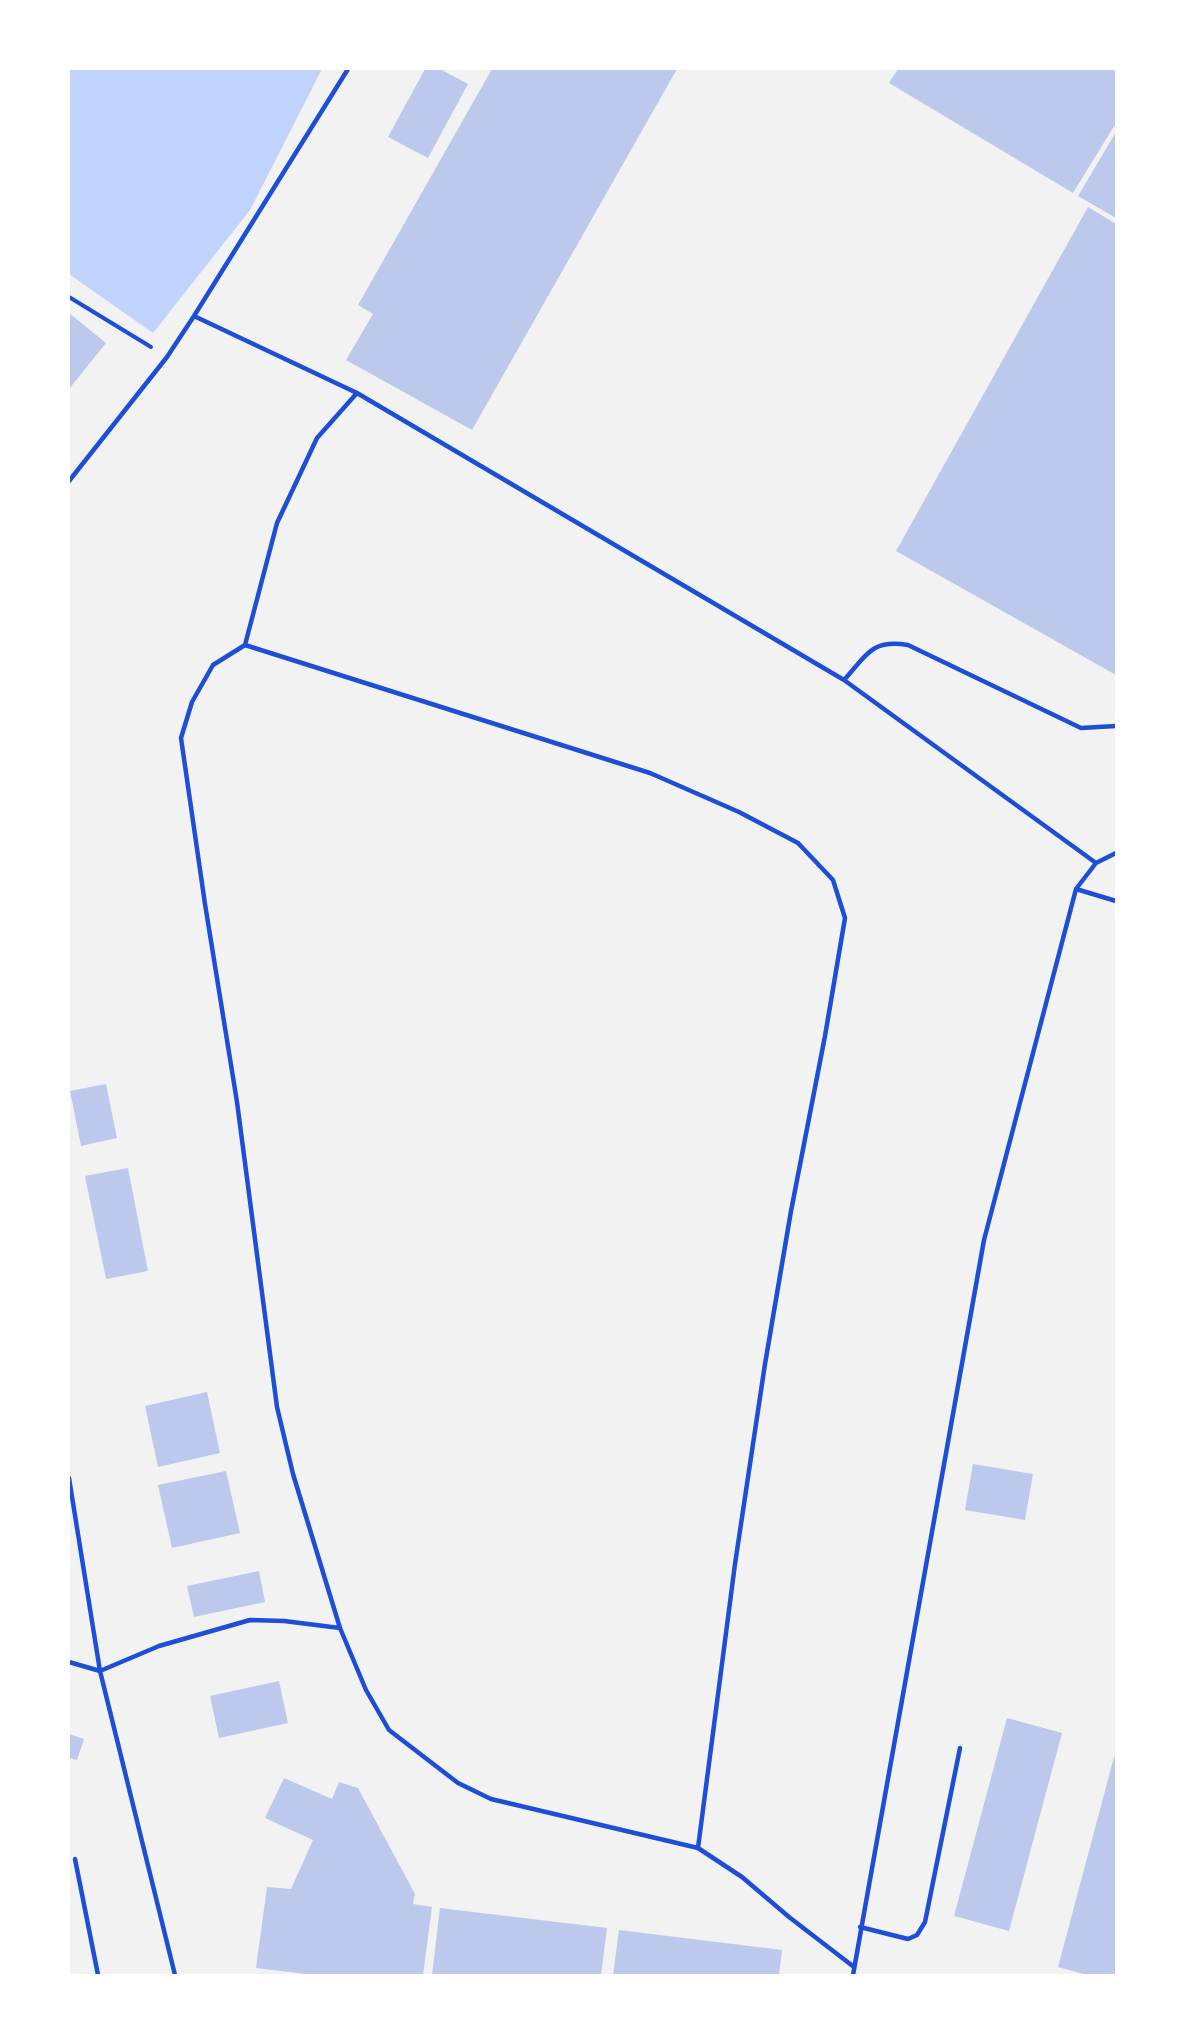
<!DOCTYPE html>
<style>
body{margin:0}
#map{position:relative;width:1185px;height:2044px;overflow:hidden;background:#f2f2f2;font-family:"Work Sans",sans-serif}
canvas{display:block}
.frame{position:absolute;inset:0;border:70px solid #fff;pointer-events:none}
</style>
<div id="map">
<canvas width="1185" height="2044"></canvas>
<div class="frame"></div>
</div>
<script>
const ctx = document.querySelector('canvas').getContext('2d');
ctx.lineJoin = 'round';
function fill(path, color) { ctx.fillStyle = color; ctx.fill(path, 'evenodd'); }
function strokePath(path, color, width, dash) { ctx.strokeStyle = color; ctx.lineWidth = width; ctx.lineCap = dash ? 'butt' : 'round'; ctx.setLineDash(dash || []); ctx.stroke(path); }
fill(new Path2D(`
 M69 69H322L250 210 153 333 69 274Z`), '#bfd3fe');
fill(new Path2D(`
 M425 69H440L468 84 428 158 388 137Z
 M492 69H677L472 430 346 360 373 314 358 305Z
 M898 69H1116V123L1073 193 889 83Z
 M1116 132V218L1078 196Z
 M1088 207 1116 224V675L896 551Z
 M69 313 106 343 69 389Z
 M106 1084 117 1138 81 1146 70 1091Z
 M128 1168 148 1271 106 1279 85 1176Z
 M207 1392 220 1453 158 1467 145 1406Z
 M973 1464 1033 1474 1025 1520 965 1510Z
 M226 1471 240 1533 172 1548 158 1485Z
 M259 1571 265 1602 194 1617 187 1586Z
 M279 1681 288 1723 219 1738 210 1696Z
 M1007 1718 1062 1733 1009 1931 954 1916Z
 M69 1734 84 1739 77 1760 69 1758Z
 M1114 1757H1116V1975H1087L1058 1967Z
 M284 1778 332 1799 339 1782 358 1788 415 1894 413 1904 432 1907 423 1975H315L256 1968 267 1887 291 1889 313 1840 265 1818Z
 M440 1908 607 1928 601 1975H432Z
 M619 1930 782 1950 779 1975H613Z`), '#bdc9ec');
strokePath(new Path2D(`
 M69 297 151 347`), '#1d4ed8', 4);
strokePath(new Path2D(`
 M194 316 348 69
 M69 481 167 357 194 316 357 393 844 680 1096 863 1076 889 984 1240 853 1975
 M245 645 277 523 317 438 357 393
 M844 680C867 655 871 639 908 645L1081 728 1116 726
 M1096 863 1116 853
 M1076 889 1116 901
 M69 1478 100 1671 175 1975
 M340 1628 293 1474 277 1407 237 1102 205 904 181 738 192 702 213 665 245 645 650 773 739 812 798 843 833 880 845 918 825 1036 791 1211 765 1364 735 1564 698 1848
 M69 1662 100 1671 159 1646 250 1620 284 1621 340 1628 366 1690 389 1730 458 1783 491 1799 698 1848 742 1877 789 1917 854 1967
 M75 1859 98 1975
 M860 1927 908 1939 917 1935 925 1922 960 1748`), '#1d4ed8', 4.5);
</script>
